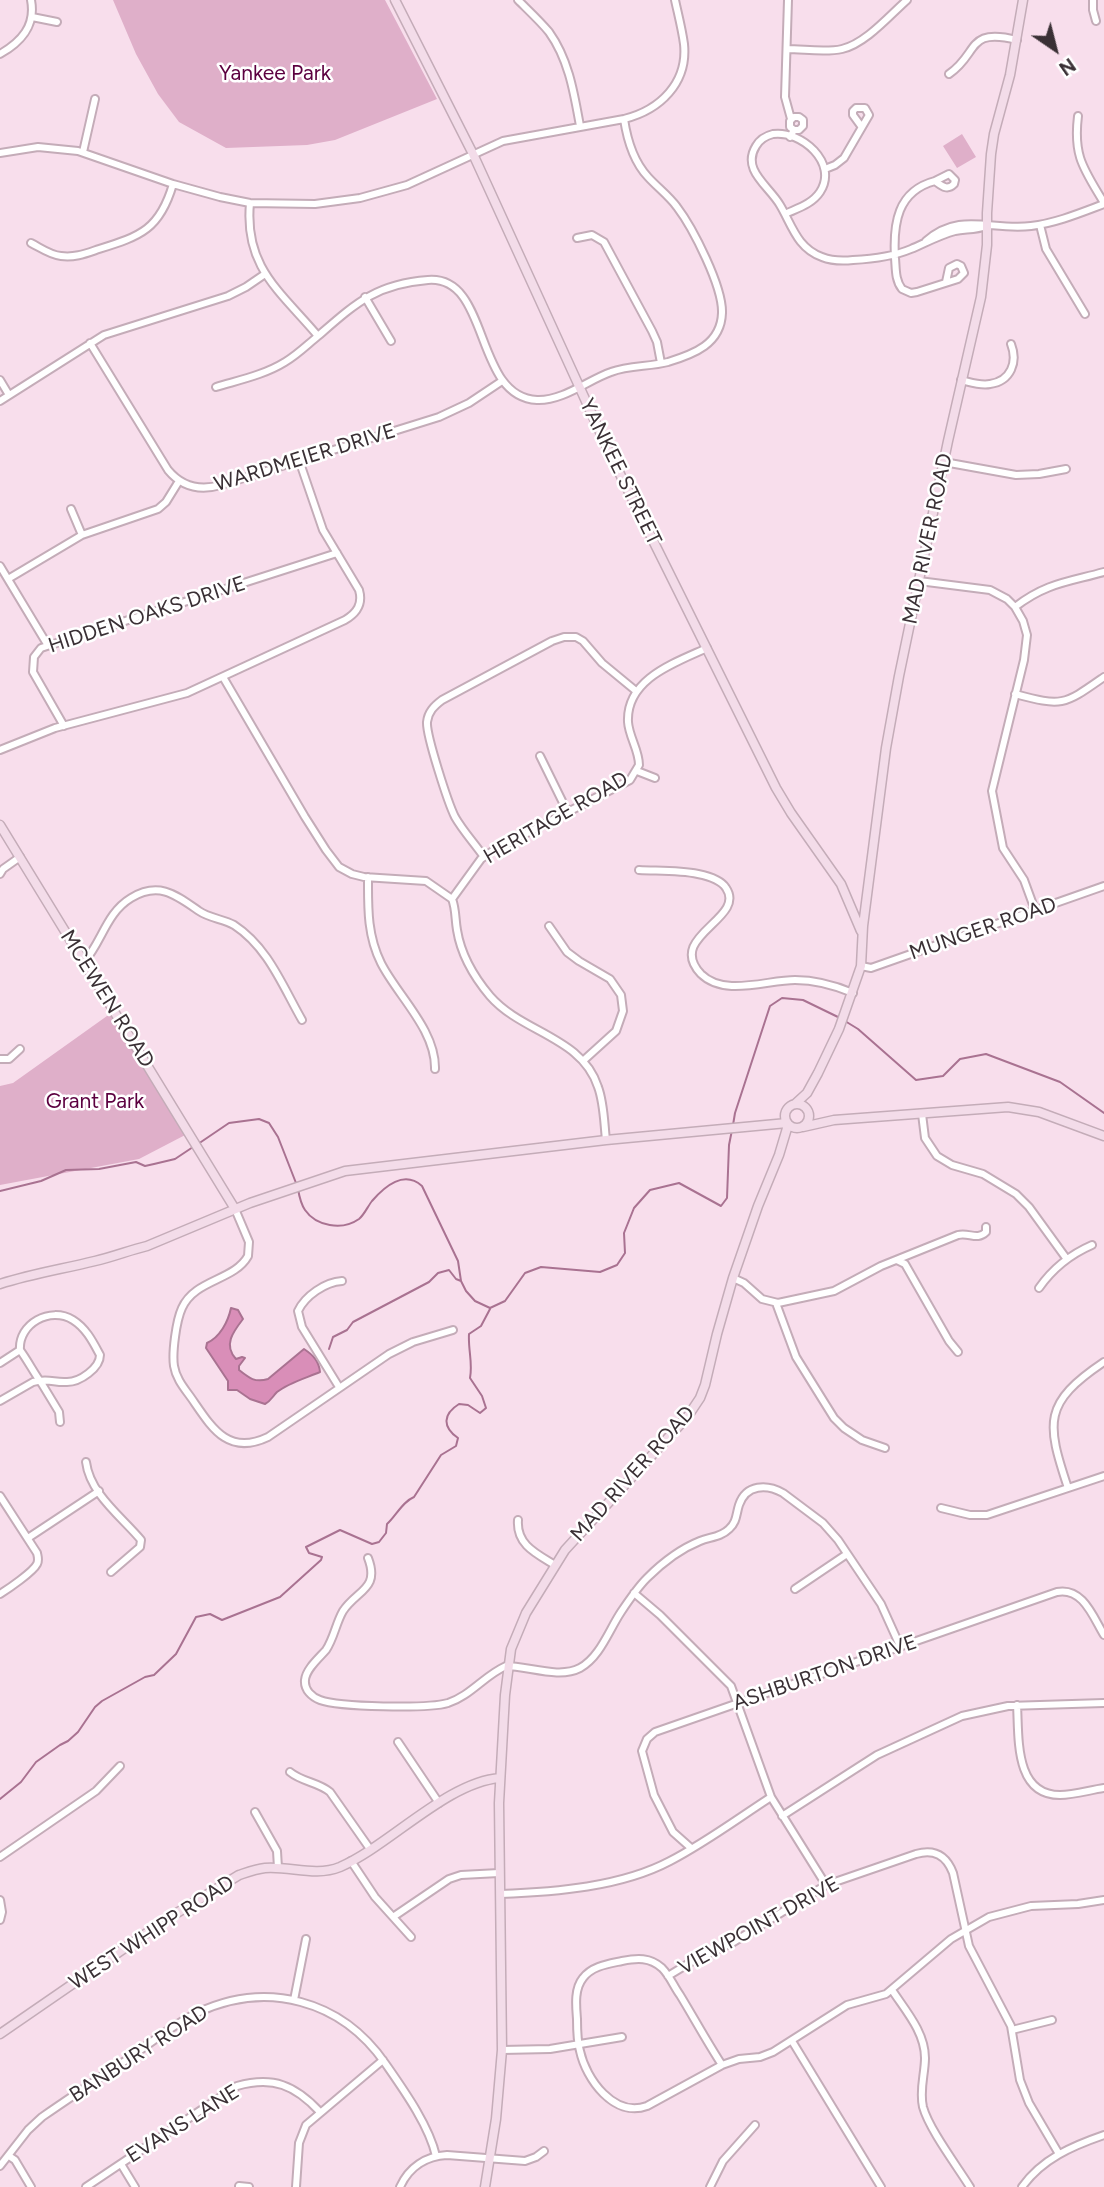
<!DOCTYPE html>
<style>
body{margin:0}
#map{position:relative;width:1104px;height:2187px;overflow:hidden;background:#f8deec;font-family:Figtree,sans-serif}
canvas{display:block}
.north{position:absolute;left:1020px;top:14px;width:70px;height:70px;-webkit-text-stroke:5px #fff;paint-order:stroke;rotate:145deg;font-size:19px;font-weight:700;line-height:28px;text-align:center;color:#3a3035}
.north::after{content:'';display:block;margin:auto;width:24px;height:32px;background:#3a3035;clip-path:polygon(50% 0,100% 100%,50% 72%,0 100%)}
</style>
<div id="map">
<canvas width="1104" height="2187"></canvas>
<div class="north">N</div>
</div>
<script>
const ctx = document.querySelector('canvas').getContext('2d');
ctx.lineJoin = 'round';
function fill(path, color) { ctx.fillStyle = color; ctx.fill(path, 'evenodd'); }
function strokePath(path, color, width, dash) { ctx.strokeStyle = color; ctx.lineWidth = width; ctx.lineCap = dash ? 'butt' : 'round'; ctx.setLineDash(dash || []); ctx.stroke(path); }
function write(font, color, halo, rows, align = 'center') {
  ctx.font = font + ' Figtree,sans-serif'; ctx.lineWidth = 5; ctx.setLineDash([]); ctx.textBaseline = 'middle'; ctx.strokeStyle = halo; ctx.fillStyle = color; for (const [text, x, y, turn = 0] of rows) {
    ctx.save(); ctx.translate(x, y); ctx.rotate((+turn || 0) * Math.PI / 180); ctx.textAlign = isNaN(turn) ? turn : align; if (halo) ctx.strokeText(text, 0, 0); ctx.fillText(text, 0, 0); ctx.restore();
  }
}
fill(new Path2D(`
 M113 0H385L437 99 335 140 307 145 226 148 179 122 158 94 136 54Z
 M962 134 976 157 957 168 943 146Z
 M114 1011 189 1133 139 1159 0 1185V1086L13 1083Z`), '#dfafc9');
const water = new Path2D(`
 M231 1308 238 1310 243 1319C233 1332 223 1345 236 1359L242 1357 245 1358 239 1366V1370C249 1378 255 1383 268 1379L304 1349C313 1355 319 1361 320 1372 306 1378 288 1383 277 1392 272 1397 271 1401 265 1404L250 1399 237 1390H228V1381L206 1348 207 1343C220 1337 228 1322 231 1308Z`);
fill(water, '#d98eb8');
strokePath(water, '#a97291', 2);
strokePath(new Path2D(`
 M845 1021 858 1029 916 1080 943 1076 960 1059 986 1054 1060 1082 1104 1113
 M733 1125 735 1113 770 1006 782 998 803 1000 840 1018
 M198 1144 229 1123 259 1119 269 1123 278 1137 296 1183
 M298 1189C299 1195 301 1204 305 1210 316 1226 342 1231 359 1219 364 1215 368 1206 372 1201 385 1186 404 1170 422 1186L458 1261 461 1281 466 1291 475 1301 490 1308 505 1301 525 1273 541 1267 600 1272 617 1265 625 1253 624 1233 634 1208 650 1190 679 1183 721 1206 727 1198 729 1145 732 1130
 M0 1191 41 1181 66 1170 99 1169 136 1162 145 1166 154 1164 175 1159 193 1147
 M329 1349 333 1337 347 1330 353 1322 429 1282 438 1273 449 1270 456 1279 461 1281
 M0 1799 21 1782 36 1762 60 1745 68 1741 78 1732 95 1707 102 1701 145 1677 154 1675 176 1654 196 1617 210 1614 222 1620 280 1597 321 1560 322 1557 309 1553 306 1547 340 1530 372 1544 379 1542 386 1533 387 1524C396 1516 402 1502 414 1497L441 1455 456 1446 458 1438C442 1427 443 1414 459 1404L468 1405 480 1413 486 1408 482 1396 470 1378C473 1363 468 1350 469 1334L481 1326 490 1309`), '#a97291', 2);
const street = new Path2D(`
 M518 0C528 10 540 21 549 32 569 60 574 93 580 126
 M788 0 785 97 791 119
 M1093 0V10L1096 21
 M32 17 57 22
 M787 49C804 49 825 53 842 49 865 44 889 16 907 0
 M0 54C21 42 36 26 31 0
 M949 74C979 54 966 27 1017 40
 M1078 116C1073 157 1084 169 1104 203
 M790 137 794 130H799L803 126V120L799 117H794L790 121V127L794 130
 M83 152 95 99
 M0 153 38 147 78 151 173 184 220 197 250 203 315 204 360 198 407 185 503 141 624 119C660 110 688 83 684 44 682 29 678 14 675 0
 M825 169 835 165 844 158 869 115 865 108H856L853 111V115L861 126
 M935 181 949 174 955 180 954 184C947 191 942 186 935 181 897 191 893 224 895 258 896 269 895 280 902 289L911 293 917 292 958 279 964 273 961 266 957 264 949 268 946 282
 M250 203C244 267 280 291 318 336
 M785 214C798 208 812 204 820 192 839 163 801 130 773 134 765 136 760 139 756 146 741 170 769 186 780 205 792 225 797 248 822 257 832 261 843 261 853 260 873 259 892 257 911 249 925 243 940 235 955 231 966 229 976 230 986 226
 M1040 225 1046 249 1085 314
 M577 238 592 235 604 242 652 331 657 342 661 363
 M926 241C960 211 991 231 1031 226 1056 223 1080 213 1104 204
 M31 243C41 248 50 255 61 256 75 258 87 253 99 249 141 236 160 229 173 184
 M365 297 391 341
 M90 343 168 470C182 487 200 491 221 485L439 417 469 403 502 381
 M0 380 9 395
 M961 380C970 382 980 386 990 384 1011 381 1018 362 1011 344
 M216 387C239 380 264 375 285 362 297 355 307 345 318 336 356 303 376 284 428 280 491 275 473 397 537 400 563 401 588 380 611 372 629 365 649 367 668 362 694 354 721 344 722 313 723 287 693 228 677 207 669 196 657 187 648 177 633 161 627 139 624 119
 M0 401 104 335 228 296 246 287 265 274
 M944 462 1016 475 1039 474 1066 469
 M71 509 82 535
 M0 566 47 644
 M8 579 82 535 158 509 166 502 179 481
 M919 581 990 590 1007 599 1015 607 1023 621 1027 635 1024 660 992 791 1003 848 1024 880 1035 910
 M1015 607C1046 583 1068 582 1104 572
 M223 677 305 817 326 850 339 867 352 874 364 877 426 881 452 899C456 909 455 919 457 930 461 955 474 977 490 996 522 1033 582 1037 598 1087 604 1103 604 1122 606 1140
 M1015 694C1063 707 1064 705 1104 677
 M64 726 33 672 34 657 41 648 337 553
 M0 750 55 728 187 693 345 620C357 613 363 604 359 590L323 530 299 460
 M540 756 568 813
 M637 771 655 778
 M484 857C475 844 463 831 455 817 448 803 426 735 427 722 428 712 434 706 442 700L552 641 564 637H576L583 641 602 663 636 691
 M639 870C658 871 679 870 698 874 708 876 721 880 726 888 747 919 665 936 701 974 724 997 767 980 795 980 816 980 834 985 853 993
 M0 874 3 869 20 857
 M368 877C368 907 367 935 381 963 397 995 436 1030 435 1069
 M452 899 481 859 494 850 630 780 639 765C639 750 629 737 628 722 626 679 674 663 707 648
 M549 926 567 952 579 961 610 979 621 995 623 1011 616 1031 584 1060
 M84 962C102 942 106 913 131 898 159 881 176 895 199 911 209 918 223 919 234 925 268 947 283 987 302 1020
 M861 966 871 968 1104 886
 M0 1059H9L20 1049
 M922 1114 925 1138 937 1156 952 1165 983 1174 1016 1194 1029 1207 1066 1258
 M235 1209 249 1242 248 1256C234 1281 195 1279 182 1308 176 1321 172 1353 174 1366 176 1379 185 1389 192 1399 212 1428 228 1456 268 1437L389 1354 413 1342 453 1330
 M897 1260 905 1264 949 1341 958 1352
 M733 1278 744 1283 762 1299 778 1303 834 1291 881 1266 958 1235C969 1232 977 1241 986 1232V1227
 M1039 1288C1053 1268 1069 1255 1092 1245
 M776 1303 796 1357 834 1418 844 1428 862 1440 885 1448
 M0 1363 20 1350
 M339 1387 302 1327 298 1311C305 1296 325 1282 342 1281
 M0 1401 33 1382C49 1378 54 1383 67 1382 80 1382 100 1368 100 1355 93 1342 86 1328 73 1320 50 1306 18 1324 20 1350 28 1361 34 1373 42 1384L59 1412 60 1422
 M86 1462C90 1494 122 1517 141 1540L140 1547 111 1572
 M1068 1488C1046 1422 1043 1403 1104 1362
 M0 1496 37 1553C38 1558 39 1560 37 1564 33 1572 8 1589 0 1594
 M941 1508 970 1515H987L1104 1476
 M518 1520C516 1545 537 1554 555 1565
 M28 1538 99 1491
 M368 1558C380 1589 357 1590 343 1611 336 1623 334 1638 326 1650 319 1658 306 1669 305 1680 304 1690 312 1697 320 1700 339 1707 427 1709 448 1703 470 1696 485 1675 506 1666 528 1666 559 1679 580 1668 600 1657 609 1630 621 1612 629 1600 637 1588 647 1578 662 1563 680 1549 700 1541 710 1537 721 1537 729 1529 737 1522 736 1514 739 1505 746 1484 767 1484 783 1493L823 1523 838 1540 881 1604 900 1646
 M795 1589 847 1554
 M634 1593 660 1615 731 1686 771 1797 826 1885
 M1017 1705C1019 1737 1014 1795 1060 1795 1074 1795 1090 1790 1104 1788
 M398 1742 439 1803
 M290 1772C302 1782 318 1782 330 1792L370 1849
 M255 1812 277 1851 278 1868
 M782 1816 877 1755 962 1716 1008 1706 1104 1703
 M691 1848 673 1832 654 1795 642 1751 647 1739 655 1732 1057 1592C1083 1587 1093 1617 1104 1635
 M0 1857 96 1791 120 1766
 M351 1861 375 1897 411 1937
 M500 1894C555 1892 621 1887 670 1861 705 1843 737 1819 771 1797
 M0 1900 2 1912 0 1920
 M393 1917 449 1879 461 1875 499 1873
 M668 1976 696 1959 732 1943 826 1885 916 1854C934 1849 946 1855 953 1873L969 1946 1011 2026 1020 2080 1029 2103 1059 2154
 M892 1990C905 2010 925 2032 925 2058 925 2074 919 2090 923 2107 929 2129 957 2166 970 2187
 M294 2000 306 1939
 M1012 2030 1052 2020
 M792 2041 881 2187
 M502 2050 550 2049 622 2037
 M722 2065C707 2042 694 2018 680 1995 674 1987 670 1976 662 1968 650 1957 637 1958 622 1961 608 1964 592 1966 583 1978 574 1989 576 2006 577 2019 577 2030 577 2041 580 2051 586 2079 614 2118 647 2106L722 2065 739 2059 760 2057 773 2052 847 2005 886 1994 951 1939 989 1917 1031 1906 1078 1904 1104 1900
 M9 2156 15 2160 31 2187
 M121 2164 135 2187
 M0 2166 28 2130 42 2117C68 2099 95 2081 122 2063 146 2047 170 2026 197 2013 267 1980 341 2000 385 2063 403 2089 429 2125 436 2156
 M239 2186 249 2187
 M86 2187 237 2086C273 2076 295 2085 320 2112
 M296 2187 299 2143 306 2125 383 2060
 M400 2187C409 2167 426 2156 447 2155L525 2161 536 2157 544 2151
 M710 2187 723 2161 755 2125
 M1022 2187C1042 2159 1072 2146 1104 2135`);
const secondary = new Path2D(`
 M395 0 473 154 611 456 776 788 791 813 841 884 861 931
 M0 825 235 1209
 M785 1116a12 12 0 1 1 24 0a12 12 0 1 1-24 0Z
 M795 1104 807 1093 818 1073 839 1029 861 966 863 926 886 748 899 676 948 441 981 297 987 245V213L991 154 994 134 1010 75 1023 0
 M803 1127 834 1120 1008 1107 1039 1112 1104 1136
 M0 1284C31 1274 63 1269 95 1261 113 1257 130 1250 147 1246L250 1203 345 1171 606 1140 787 1123
 M0 2034 167 1919 239 1875C248 1872 256 1869 265 1868 291 1866 315 1877 340 1867 389 1846 447 1782 500 1778
 M485 2187 496 2119 502 2050 499 1803 505 1695 511 1649 526 1613 565 1550 688 1416 700 1398 705 1385 717 1334 733 1278 758 1206 779 1155 788 1125`);
strokePath(street, '#c4acb8', 10);
strokePath(secondary, '#c4acb8', 11);
strokePath(street, '#fff', 6);
strokePath(secondary, '#f3dce9', 8);
write('21px', '#5c0040', '#fff', [
 ["Yankee Park",275,74],
 ["Grant Park",95,1102]
]);
write('21px', '#3a3035', '#fff', [
 ["WARDMEIER DRIVE",305,458,-17],
 ["YANKEE STREET",620,472,64],
 ["MAD RIVER ROAD",928,539,-78],
 ["HIDDEN OAKS DRIVE",147,615,-18],
 ["HERITAGE ROAD",556,818,-30],
 ["MUNGER ROAD",983,929,-19],
 ["MCEWEN ROAD",107,999,58],
 ["MAD RIVER ROAD",633,1474,-48],
 ["ASHBURTON DRIVE",825,1673,-19],
 ["VIEWPOINT DRIVE",759,1926,-29],
 ["WEST WHIPP ROAD",152,1933,-33],
 ["BANBURY ROAD",139,2054,-33],
 ["EVANS LANE",183,2124,-32]
]);
</script>
